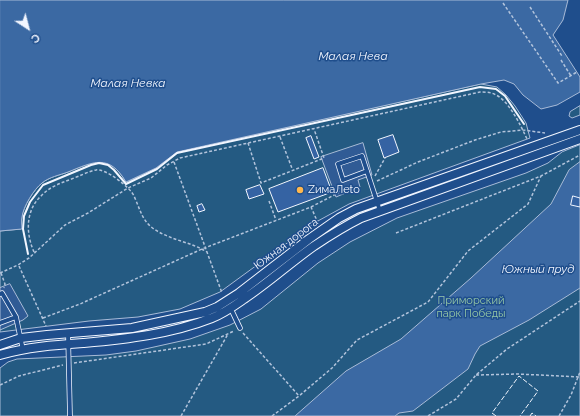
<!DOCTYPE html>
<meta charset="utf-8">
<style>
body{margin:0}
#map{position:relative;width:580px;height:416px;overflow:hidden;background:#1f4e8c;font-family:Raleway,sans-serif}
canvas{display:block}
.north{position:absolute;left:8px;top:8px;width:40px;height:40px;-webkit-text-stroke:3px #1f4e8c;paint-order:stroke;rotate:144deg;font-size:11px;font-weight:700;line-height:16px;text-align:center;color:#f2f6ff}
.north::after{content:'';display:block;margin:auto;width:14px;height:18px;background:#f2f6ff;clip-path:polygon(50% 0,100% 100%,50% 72%,0 100%)}
</style>
<div id="map">
<canvas width="580" height="416"></canvas>
<div class="north">С</div>
</div>
<script>
const ctx = document.querySelector('canvas').getContext('2d');
ctx.lineJoin = 'round';
function fill(path, color) { ctx.fillStyle = color; ctx.fill(path, 'evenodd'); }
function strokePath(path, color, width, dash) { ctx.strokeStyle = color; ctx.lineWidth = width; ctx.lineCap = dash ? 'butt' : 'round'; ctx.setLineDash(dash || []); ctx.stroke(path); }
function write(font, color, halo, rows, align = 'center') {
  ctx.font = font + ' Raleway,sans-serif'; ctx.lineWidth = 3; ctx.setLineDash([]); ctx.textBaseline = 'middle'; ctx.strokeStyle = halo; ctx.fillStyle = color; for (const [text, x, y, turn = 0] of rows) {
    ctx.save(); ctx.translate(x, y); ctx.rotate((+turn || 0) * Math.PI / 180); ctx.textAlign = isNaN(turn) ? turn : align; if (halo) ctx.strokeText(text, 0, 0); ctx.fillText(text, 0, 0); ctx.restore();
  }
}
const green = new Path2D(`
 M481 84 497 87 506 95 515 106 526 123 530 138 349 204 316 222 220 292 180 309 138 317 89 321 0 332V231L21 229C21 225 21 221 22 217 23 207 34 189 42 183 49 177 60 175 68 172 93 162 109 153 126 182L156 168 177 152Z
 M580 106V115L572 118 569 116 570 112Z
 M580 145V416H0V368L8 362 17 359 106 355 136 351 190 339 230 325 261 309 318 263 350 242 397 218 526 173 548 163 562 152Z`);
fill(green, '#245a82');
strokePath(green, '#a8bbd7', 1);
const parking = new Path2D(`
 M363 143 372 175 358 180 360 187 336 197 321 157Z
 M10 284 28 316 23 320 0 330V288Z`);
fill(parking, '#305b95');
strokePath(parking, '#a8bbd7', 1);
const water = new Path2D(`
 M0 0H568L563 20 553 35 580 77V92L557 105 541 109 523 95 514 84 504 80 481 84 177 152 156 168 126 182C109 153 93 162 68 172 60 175 49 177 42 183 34 189 23 207 22 217 21 221 22 225 22 229L0 231Z
 M580 162V288L529 320 480 346 475 354 468 369 413 411 399 413 395 416H295L346 371 401 339 471 278 551 204 569 170Z`);
fill(water, '#3b69a3');
strokePath(water, '#a8bbd7', 1);
const building = new Path2D(`
 M393 135 399 152 384 158 378 140Z
 M311 136 319 157 314 159 306 138Z
 M323 168 332 192 278 212 269 189Z
 M260 185 264 194 249 199 246 190Z
 M573 196 580 198V207L571 205Z
 M202 204 205 210 199 212 197 206Z`);
fill(building, '#3563a3');
strokePath(building, '#f2f6ff', 1);
const service = new Path2D(`
 M367 171 343 180 338 164 362 156 380 211
 M0 294 2 293 16 317 23 350
 M230 307 240 328
 M0 323 16 317
 M68 333 70 416`);
const minor = new Path2D(`
 M0 345 21 338 47 335 132 328 205 312 217 307 239 293 309 239 339 218 356 209 580 130
 M0 355C27 347 56 345 84 343 127 339 171 334 212 318 223 314 234 306 244 299 268 283 290 263 314 246 329 236 345 226 361 218L580 139`);
strokePath(service, '#f2f6ff', 5.5);
strokePath(minor, '#f2f6ff', 10);
strokePath(new Path2D(`
 M503 3 558 83 577 72
 M530 7 562 56
 M561 60 571 76
 M280 137 293 171
 M248 143 261 183 324 158 314 129
 M174 162 222 293
 M375 176 385 158
 M377 181 418 162 475 140 501 132 523 130 545 133
 M269 201 276 220
 M311 207 338 193 341 185
 M396 233 541 176 580 155
 M34 252C26 234 25 211 41 196 51 185 65 182 79 176 84 174 90 171 96 170 105 168 130 187 134 196 140 209 142 221 154 229 170 240 191 242 207 252
 M19 266 46 326
 M0 273 18 265 29 258 65 225 88 213 128 188 151 178 167 165 180 158 480 92C485 92 491 92 496 95 509 101 521 126 527 139
 M1 273 5 284 4 288
 M43 318 80 304 202 249 311 207 318 223
 M243 333 299 396
 M74 363 206 344 234 331
 M476 375 518 374 580 377
 M0 385 19 376 63 365
 M181 416 228 334
 M272 416 299 396 332 368 357 340 428 302 468 251 528 204 541 176
 M428 416 456 399 476 375 507 349 580 301
 M559 416 571 395 580 372`), '#b3c4dc', 1.5, [3, 2]);
strokePath(service, '#1f4e8c', 4);
strokePath(minor, '#1f4e8c', 8);
strokePath(new Path2D(`
 M496 416 492 413 519 376 538 391 520 416
 M530 416 532 413 536 416`), '#f2f6ff', 1, [5, 2]);
strokePath(new Path2D(`
 M28 254 23 229 24 216 30 202 43 185 91 165 99 163 108 165 114 170 126 184 157 169 177 153 480 87 496 89 505 96 524 124`), '#f2f6ff', 2);
for (const [x, y, r, color] of [
 [300,190,4,"#ffb74d"]
]) { const dot = new Path2D(); dot.arc(x, y, r, 0, 2 * Math.PI); ctx.fillStyle = color; ctx.fill(dot); strokePath(dot, '#1f4e8c', 1.5); }
write('11px', '#f2f6ff', '#1f4e8c', [
 ["ZимаЛеtо",308,190]
], 'left');
write('11px', '#f2f6ff', '#1f4e8c', [
 ["Южная дорога",286,244,-37]
]);
write('11px', '#97c8a6', '#1f4e8c', [
 ["Приморский",471,301],
 ["парк Победы",471,314]
]);
write('italic 12px', '#f2f6ff', '#1f4e8c', [
 ["Малая Нева",353,56],
 ["Малая Невка",128,83],
 ["Южный пруд",538,269]
]);
</script>
